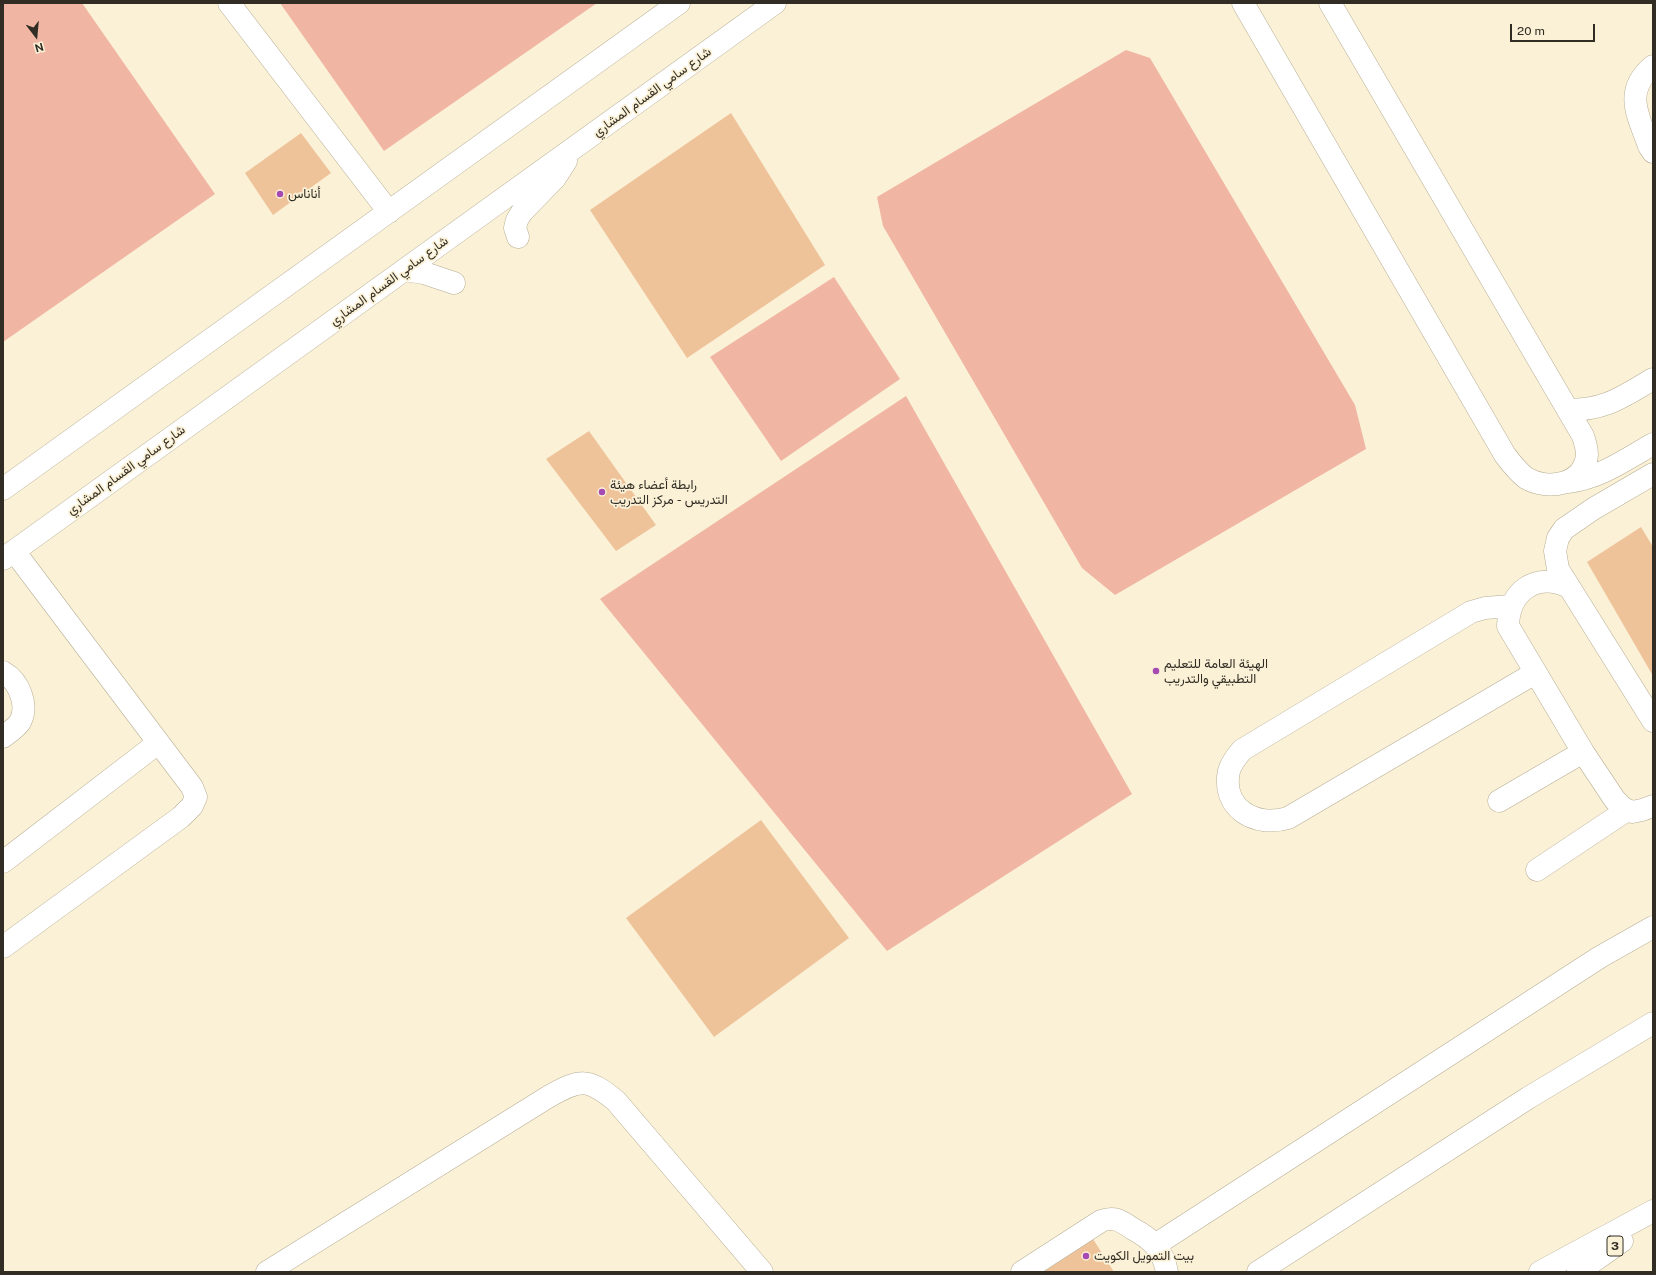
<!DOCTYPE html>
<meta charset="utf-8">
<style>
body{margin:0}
#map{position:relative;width:1656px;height:1275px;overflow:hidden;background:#fbf1d7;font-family:"Public Sans",sans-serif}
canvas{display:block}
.frame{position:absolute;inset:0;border:4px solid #312d24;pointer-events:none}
.north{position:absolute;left:16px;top:16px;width:40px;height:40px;-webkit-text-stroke:3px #fbf1d7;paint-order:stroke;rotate:164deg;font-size:11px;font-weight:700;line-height:16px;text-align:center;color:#312d24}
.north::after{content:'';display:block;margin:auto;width:14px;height:18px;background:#312d24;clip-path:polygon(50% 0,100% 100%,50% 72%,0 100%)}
.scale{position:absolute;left:1510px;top:24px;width:85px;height:18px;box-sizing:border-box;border:2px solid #312d24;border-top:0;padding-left:5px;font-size:12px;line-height:14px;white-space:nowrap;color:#312d24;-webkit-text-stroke:3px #fbf1d7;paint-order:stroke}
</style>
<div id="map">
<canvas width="1656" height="1275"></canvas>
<div class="frame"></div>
<div class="north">N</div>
<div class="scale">20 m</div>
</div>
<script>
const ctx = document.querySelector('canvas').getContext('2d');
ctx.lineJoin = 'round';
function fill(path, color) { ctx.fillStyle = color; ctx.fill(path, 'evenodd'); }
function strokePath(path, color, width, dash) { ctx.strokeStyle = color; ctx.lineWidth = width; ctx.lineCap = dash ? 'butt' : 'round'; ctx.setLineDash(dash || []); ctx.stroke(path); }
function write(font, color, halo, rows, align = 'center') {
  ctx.font = font + ' "Public Sans",Vazirmatn,sans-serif'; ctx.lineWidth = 3.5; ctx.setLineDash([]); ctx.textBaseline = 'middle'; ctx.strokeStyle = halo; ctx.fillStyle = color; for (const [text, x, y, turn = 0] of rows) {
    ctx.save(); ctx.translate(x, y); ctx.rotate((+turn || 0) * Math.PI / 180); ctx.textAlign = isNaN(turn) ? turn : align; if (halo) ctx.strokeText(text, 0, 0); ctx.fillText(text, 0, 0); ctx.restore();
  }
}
fill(new Path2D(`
 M3 3H82L215 194 3 342Z
 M280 3H597L384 151Z
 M1126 50 1150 58 1355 405 1366 449 1115 595 1082 568 883 226 877 197Z
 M834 277 900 379 781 461 710 357Z
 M906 396 1132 794 887 951 600 599Z`), '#f0b6a3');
fill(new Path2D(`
 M731 113 825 265 687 358 590 210Z
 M301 133 331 173 273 215 245 173Z
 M589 431 656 525 616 551 546 459Z
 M1641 527 1653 547V676L1587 562Z
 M761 820 849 938 714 1037 626 918Z
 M1093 1239 1114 1272H1043Z`), '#efc39a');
const minor = new Path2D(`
 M229 3 389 212
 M1243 3 1505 455C1511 463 1518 472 1526 478 1548 491 1584 485 1587 455 1587 448 1585 442 1583 436L1330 3
 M1653 66C1623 91 1638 115 1649 146L1653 152
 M518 237 515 228 517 220 522 212 555 178 566 161
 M404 270 424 273 454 283
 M1568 410C1606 410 1622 397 1653 379
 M1653 474 1593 509 1564 529 1558 538 1555 551 1558 569 1653 721
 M1568 482C1600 478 1625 460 1653 444
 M3 489 679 3
 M3 559 775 3
 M1569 587C1537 572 1509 590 1508 626L1583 752 1615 800 1623 808 1632 812 1642 810 1653 806
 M1511 606 1485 608 1471 612 1242 750C1237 756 1231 763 1229 771 1221 808 1255 828 1288 818L1535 673
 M3 672C19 681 29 705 20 722 16 728 8 733 3 737
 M1499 801 1583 752
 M3 862 158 743
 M1537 870 1627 810
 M3 947 181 817 192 806 196 797 192 787 14 551
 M1155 1245 1600 957 1653 927
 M267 1272 548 1097C580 1079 587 1077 616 1101L762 1272
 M1022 1272 1101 1221C1115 1216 1121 1221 1133 1229 1152 1239 1163 1250 1167 1272
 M1258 1272 1528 1098 1653 1023`);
const major = new Path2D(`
 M1540 1272 1653 1211
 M1578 1272 1622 1241`);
strokePath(minor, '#b6ad94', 23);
strokePath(major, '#b6ad94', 23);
strokePath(minor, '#fff', 22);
strokePath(major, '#fff', 22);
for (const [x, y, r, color] of [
 [280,194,4,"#a549b3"],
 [602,492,4,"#a549b3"],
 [1156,671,4,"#a549b3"],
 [1086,1256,4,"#a549b3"]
]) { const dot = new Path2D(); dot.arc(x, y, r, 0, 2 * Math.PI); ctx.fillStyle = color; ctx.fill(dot); strokePath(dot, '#fbf1d7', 1.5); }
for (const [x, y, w] of [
 [1615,1246,16]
]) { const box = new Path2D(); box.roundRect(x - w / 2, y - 10, w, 20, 3); ctx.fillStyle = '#fbf1d7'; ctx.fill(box); strokePath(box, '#312d24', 1); }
write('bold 12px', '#312d24', null, [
 ["3",1615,1246]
]);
write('13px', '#312d24', '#fbf1d7', [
 ["شارع سامي القسام المشاري",652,92,-36],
 ["شارع سامي القسام المشاري",389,281,-36],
 ["شارع سامي القسام المشاري",126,470,-36]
]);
write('13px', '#312d24', '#fbf1d7', [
 ["أناناس",288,194],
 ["رابطة أعضاء هيئة",610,485],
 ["التدريس - مركز التدريب",610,500],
 ["الهيئة العامة للتعليم",1164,664],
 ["التطبيقي والتدريب",1164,679],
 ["بيت التمويل الكويت",1094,1256]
], 'left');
</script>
